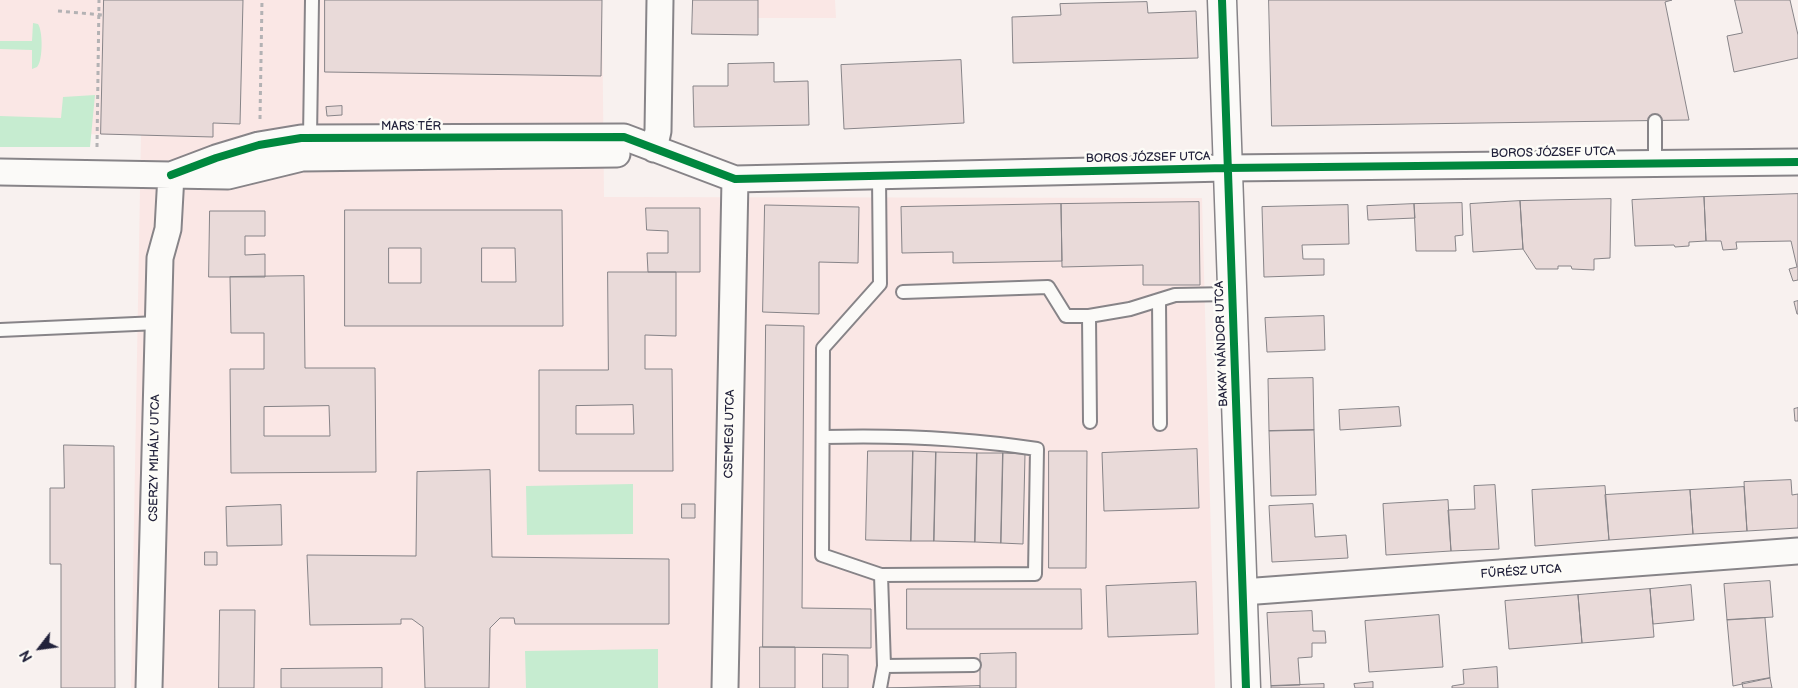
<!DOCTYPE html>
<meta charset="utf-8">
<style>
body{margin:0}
#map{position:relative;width:1798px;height:688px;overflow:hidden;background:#f8f1ef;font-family:"Balsamiq Sans",sans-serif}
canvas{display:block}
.north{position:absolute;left:15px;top:623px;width:50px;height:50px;-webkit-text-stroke:4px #fdfcf7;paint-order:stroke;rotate:240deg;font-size:14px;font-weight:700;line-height:20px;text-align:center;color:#22223b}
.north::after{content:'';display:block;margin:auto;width:18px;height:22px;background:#22223b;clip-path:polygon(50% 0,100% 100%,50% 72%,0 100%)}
</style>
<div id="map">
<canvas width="1798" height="688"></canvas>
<div class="north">N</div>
</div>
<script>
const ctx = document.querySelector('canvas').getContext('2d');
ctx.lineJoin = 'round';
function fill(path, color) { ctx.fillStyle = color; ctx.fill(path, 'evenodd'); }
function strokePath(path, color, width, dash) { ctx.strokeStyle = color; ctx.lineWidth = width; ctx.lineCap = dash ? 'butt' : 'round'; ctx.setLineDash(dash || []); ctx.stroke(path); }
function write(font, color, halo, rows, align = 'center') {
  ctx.font = font + ' "Balsamiq Sans",sans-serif'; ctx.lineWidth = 5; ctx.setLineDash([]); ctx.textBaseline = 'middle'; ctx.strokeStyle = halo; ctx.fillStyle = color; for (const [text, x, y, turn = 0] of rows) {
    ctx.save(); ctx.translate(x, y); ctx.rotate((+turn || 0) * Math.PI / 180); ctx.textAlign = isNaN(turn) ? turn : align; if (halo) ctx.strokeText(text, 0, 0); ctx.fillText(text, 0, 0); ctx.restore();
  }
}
fill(new Path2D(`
 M0 0H602L604 197 1202 198 1215 688H131L141 135 0 133Z
 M693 0H835L836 18H758L692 34Z`), '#fae7e5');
fill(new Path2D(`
 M33 23 38 24C43 31 43 61 37 67L32 69V50L0 49V41H32Z
 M95 95 90 147H0V116L61 118 63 97Z
 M633 484V534L527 535 526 486Z
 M658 649V688H526L525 651Z`), '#c6ecd0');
const building = new Path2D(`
 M104 0H243L240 124 213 123V137L101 134Z
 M325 0H602L601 76 325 72Z
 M693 0H758V35L692 34Z
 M1269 0H1672L1665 2 1689 120 1272 126Z
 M1735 0H1790L1798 35V58L1734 72 1727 36 1742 33Z
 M1147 2 1148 13 1196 11 1198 58 1013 63 1012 17 1061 15 1060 4Z
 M961 60 964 123 844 129 841 65Z
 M774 63V82L808 81 809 125 694 127 693 86H728V64Z
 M342 106V115L327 116 326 107Z
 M1798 194V280L1793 281 1789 269 1797 267 1791 241 1736 242 1737 249 1723 250 1721 241H1706L1704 197Z
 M1704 197 1706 241 1689 242V246L1675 247 1674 245 1635 246 1632 200Z
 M1611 199 1610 258 1594 259V270L1572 269 1571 266H1558V269H1536L1523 249 1520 201Z
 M1520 201 1523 249 1473 252 1470 204Z
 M1199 202 1200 285H1143V265L1062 267 1061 204Z
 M1462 203 1463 235 1455 236 1456 251H1416L1414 204Z
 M1061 204 1062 261 953 263V252L902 253 901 207Z
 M1414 204 1415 218 1368 220 1367 206Z
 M765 205 859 207 858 263 819 262V314L763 312Z
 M1348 205 1349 244 1302 245 1303 259H1324V275L1264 277 1262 207Z
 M646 208H700V272H648L647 253H668V231L647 230Z
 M345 210H562L563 326H345ZM389 248H421V283H389ZM482 248H515L516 282H482Z
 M210 211H265V236H245V255L265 254V277H209Z
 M608 272H676V336L645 335V369H672L673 471H539V370H608ZM633 405 634 434H576V406Z
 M304 276 305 368H375L376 472 231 473 230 369H264V333H231L230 277ZM329 406 330 436H264V407Z
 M1798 301V314H1797L1794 302Z
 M1324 316 1325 350 1267 352 1265 318Z
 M766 325 804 326 802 608 871 609V648L763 647Z
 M1313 378 1314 430 1269 431 1268 379Z
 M1399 407 1401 426 1340 430 1339 410Z
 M1798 408V421H1795L1794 409Z
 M1314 430 1316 495 1271 496 1269 431Z
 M64 445 114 446 115 688H61V564H50V488H64Z
 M1197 449 1199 508 1104 511 1102 453Z
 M868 451H913L911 541 866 540Z
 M913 451 936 452 934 541H911Z
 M1049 451H1087L1086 568H1049Z
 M936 452 977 453 975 542 934 541Z
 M977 453H1003L1001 543 975 542Z
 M1003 453 1025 454 1023 544 1001 543Z
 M490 470 492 557 669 559V624H515L514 618H500L490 628 489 688H425L423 627 412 619H401V624L310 625 307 555 416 556 417 472Z
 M1791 480 1792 495 1798 494V528L1747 531 1744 482Z
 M1495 485 1499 549 1451 551 1448 510 1475 509 1474 486Z
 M1605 486 1609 540 1535 546 1532 490Z
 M1744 487 1747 531 1693 534 1690 490Z
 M1690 490 1693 534 1609 540 1605 495Z
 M1448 500 1451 551 1386 555 1383 504Z
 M682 504H695V518H682Z
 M1313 504 1315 537 1346 535 1348 558 1272 562 1269 506Z
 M281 505 282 545 227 546 226 507Z
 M205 552H217V565H205Z
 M1770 581 1773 617 1727 620 1724 584Z
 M1196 582 1198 634 1108 637 1106 586Z
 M1691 585 1694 620 1653 624 1650 589Z
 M907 589H1081L1082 629H907Z
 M1650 589 1654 637 1582 643 1578 595Z
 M1578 595 1582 643 1509 649 1505 601Z
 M220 610H255L254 688H219Z
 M1312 611 1313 631H1325L1326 643H1312V657L1298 658 1300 685 1271 686 1267 613Z
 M1439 615 1443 667 1369 672 1365 621Z
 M1765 618 1770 678 1733 686 1727 620Z
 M760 647H795V688H760Z
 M1016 653V688H980V654Z
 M823 654 848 655V688H823Z
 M1497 667 1498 688H1452V686L1464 684 1463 670Z
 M382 668V688H281V669Z
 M1770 678 1772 688H1743L1742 683Z
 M1373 682V688H1355L1354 684Z
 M1324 684V688H1271V686Z
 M980 686V688H886Z`);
fill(building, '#e9dad9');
strokePath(building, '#878488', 1);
const service = new Path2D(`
 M1655 121V163
 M310 138 312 0
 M879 176 880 284 823 348 822 555 881 575 884 666 880 688
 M903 292 1048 287 1066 316H1089L1130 309 1175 295 1231 294
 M1159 300 1160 424
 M1089 316 1090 422
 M0 330 158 323
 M823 437C894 435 966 438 1037 449L1035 574 881 575
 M884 666 974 665`);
const minor = new Path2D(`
 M654 149 658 131 660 0
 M0 172 228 176 302 158 617 154
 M171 175 216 158 259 145 301 138 624 137 735 179 1226 168 1798 162
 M1243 592 1798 551
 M149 688 160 258 168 229 171 175
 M725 688 735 179`);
const tertiary = new Path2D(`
 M1222 0C1228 229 1240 459 1246 688`);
strokePath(service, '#878488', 16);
strokePath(minor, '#878488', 29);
strokePath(tertiary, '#878488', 31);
strokePath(new Path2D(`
 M58 11 103 15
 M260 119 262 0
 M97 147 99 0`), '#b3b2b4', 3, [4, 4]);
strokePath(service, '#fbfaf8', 12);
strokePath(minor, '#fbfaf8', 25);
strokePath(tertiary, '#fbfaf8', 28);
strokePath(new Path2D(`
 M1222 0C1228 229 1240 459 1246 688
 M171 175 216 158 259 145 301 138 624 137 735 179 1226 168 1798 162`), '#00873e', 8);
write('12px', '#22223b', '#fdfcf7', [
 ["MARS TÉR",411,127],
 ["BOROS JÓZSEF UTCA",1553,153,-1],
 ["BOROS JÓZSEF UTCA",1148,158,-1],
 ["BAKAY NÁNDOR UTCA",1222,344,-92],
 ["CSEMEGI UTCA",730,434,-89],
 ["CSERZY MIHÁLY UTCA",155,458,-89],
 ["FŰRÉSZ UTCA",1521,572,-4]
]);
</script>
